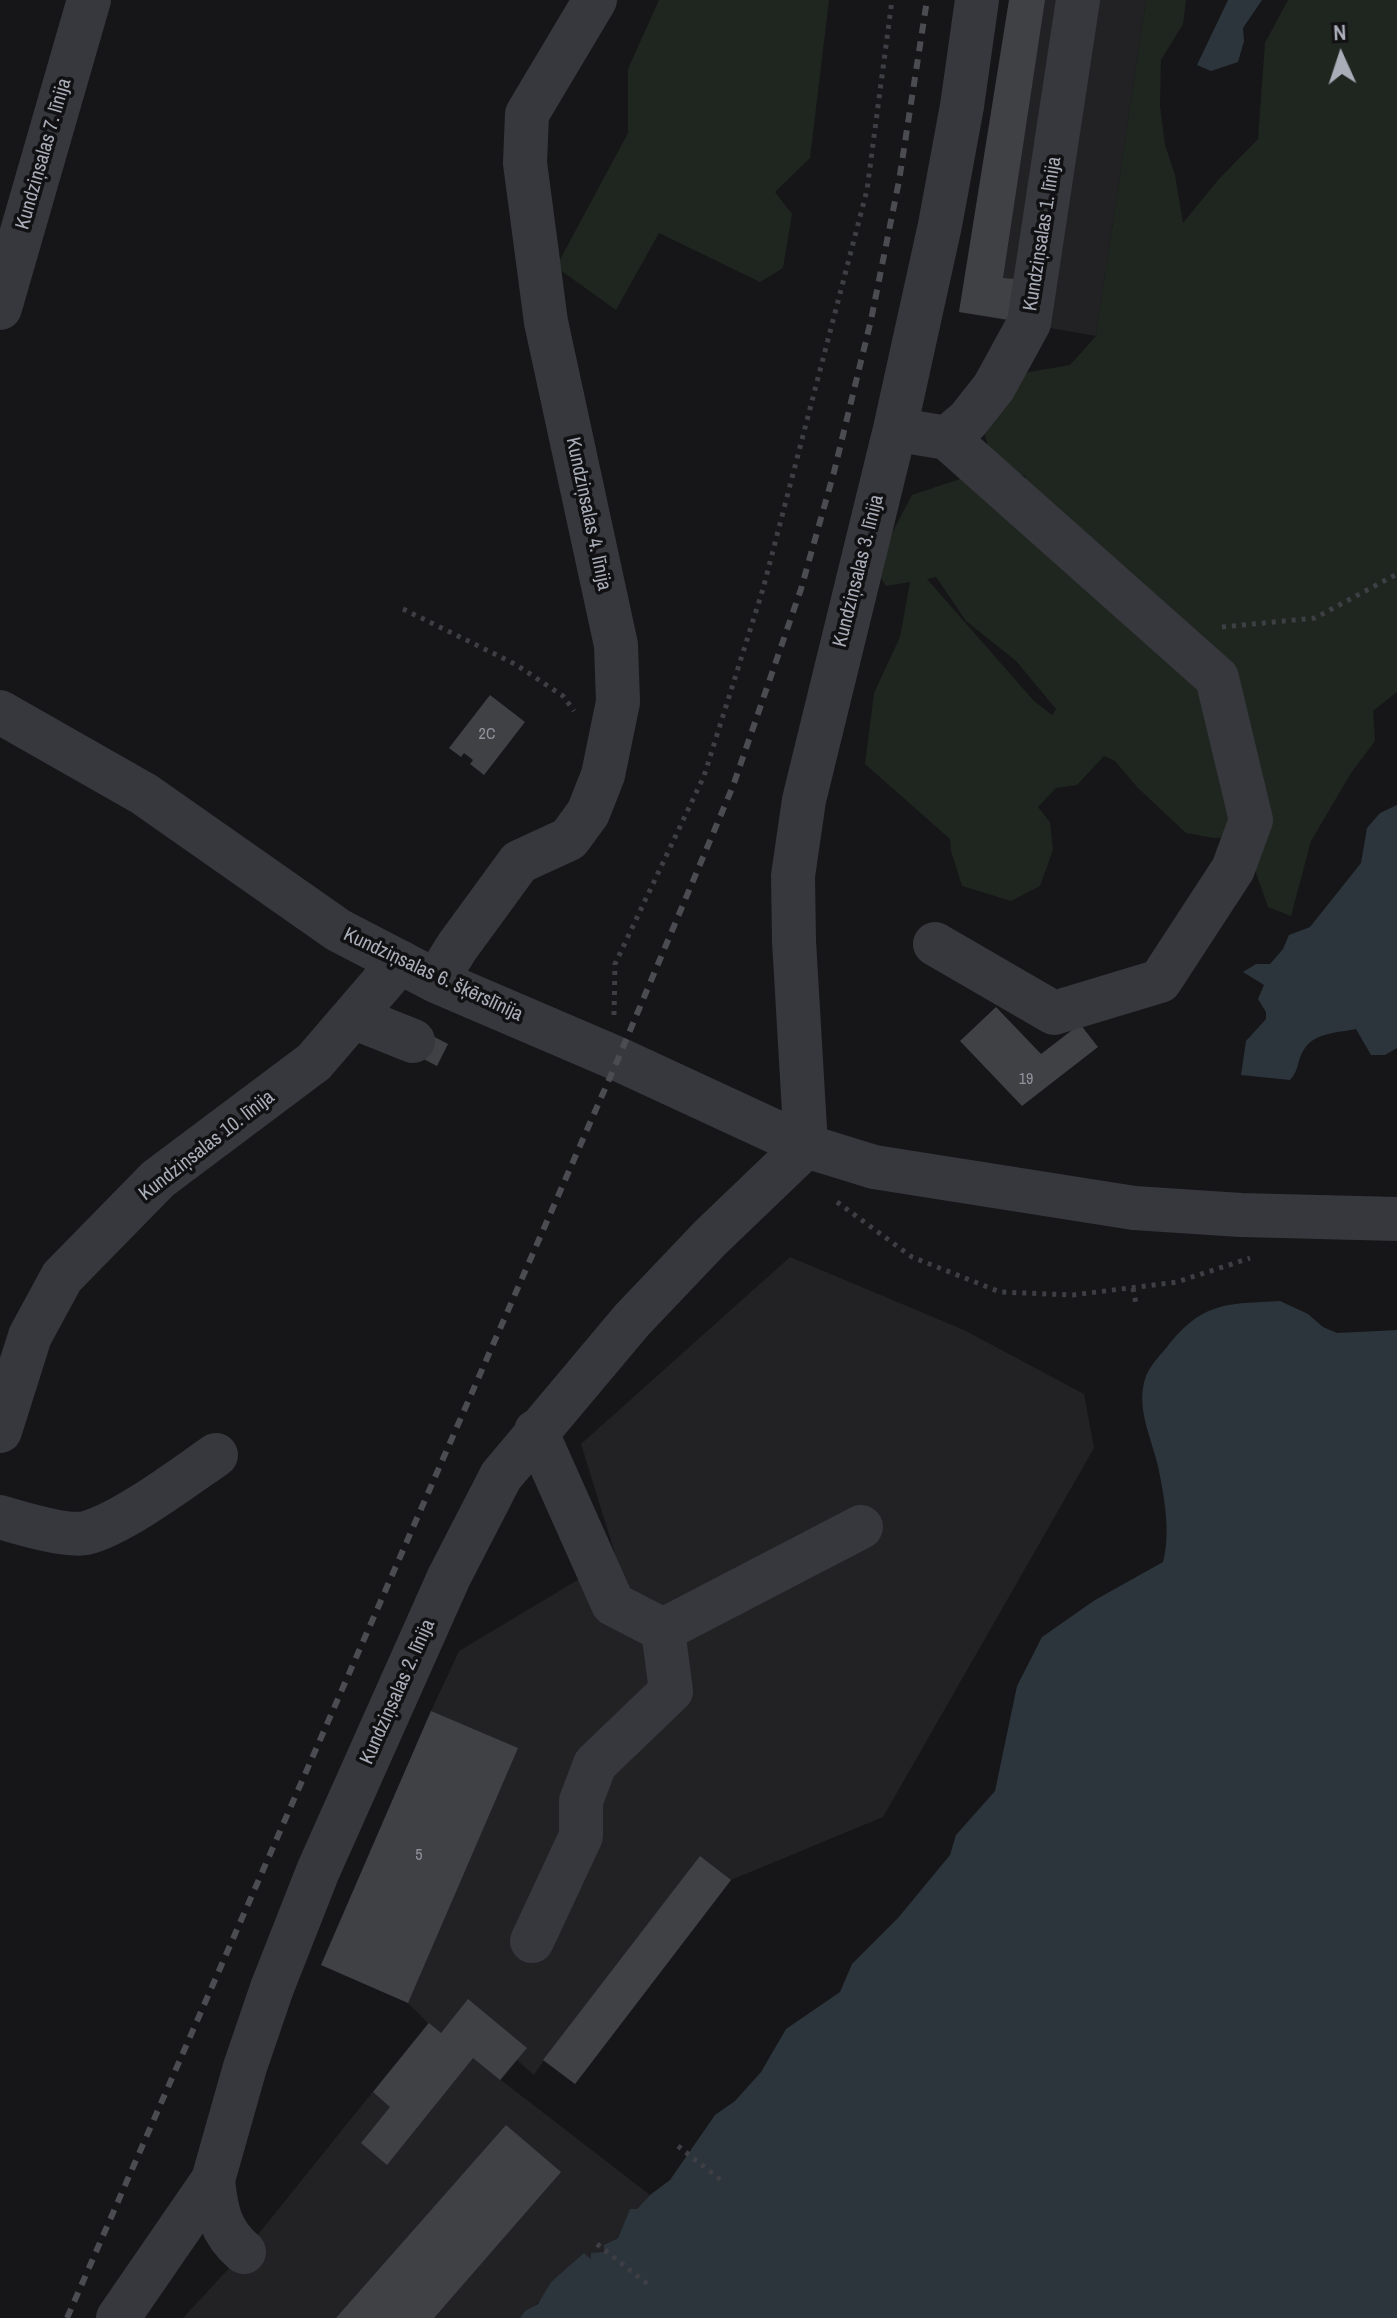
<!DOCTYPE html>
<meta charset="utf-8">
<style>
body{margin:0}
#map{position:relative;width:1397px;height:2318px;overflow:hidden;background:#161618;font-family:"Archivo Narrow",sans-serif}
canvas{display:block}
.north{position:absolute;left:1301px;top:16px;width:80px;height:80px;-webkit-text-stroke:6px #111113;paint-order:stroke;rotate:357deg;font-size:22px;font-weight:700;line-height:32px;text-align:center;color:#a8adb8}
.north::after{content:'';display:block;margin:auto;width:28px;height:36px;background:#a8adb8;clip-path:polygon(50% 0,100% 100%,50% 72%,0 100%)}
</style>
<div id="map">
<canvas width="1397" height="2318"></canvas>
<div class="north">N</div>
</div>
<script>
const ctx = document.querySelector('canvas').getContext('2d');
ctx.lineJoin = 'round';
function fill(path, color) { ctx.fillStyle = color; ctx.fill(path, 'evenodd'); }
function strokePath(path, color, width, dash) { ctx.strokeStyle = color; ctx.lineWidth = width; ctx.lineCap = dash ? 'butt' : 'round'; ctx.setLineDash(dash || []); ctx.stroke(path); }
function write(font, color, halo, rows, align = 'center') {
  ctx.font = font + ' "Archivo Narrow",sans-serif'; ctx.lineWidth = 7; ctx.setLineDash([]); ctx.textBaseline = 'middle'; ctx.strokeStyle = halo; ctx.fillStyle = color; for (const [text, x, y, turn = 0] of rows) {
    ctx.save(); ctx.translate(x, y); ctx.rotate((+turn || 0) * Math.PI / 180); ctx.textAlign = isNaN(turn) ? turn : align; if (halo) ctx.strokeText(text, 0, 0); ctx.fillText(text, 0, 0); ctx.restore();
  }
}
fill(new Path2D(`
 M1009 0H1146L1096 336 959 312Z
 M790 1257 964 1330 1084 1394 1094 1448 883 1817 731 1880 575 2084 544 2060 534 2075 517 2060 501 2080 650 2195 637 2209 630 2210 618 2238 605 2245V2252L591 2260 585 2254 551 2282 545 2297 520 2318H183L244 2252 428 2023 408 2003 321 1965 431 1711 459 1651 616 1557 581 1444Z`), '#222225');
fill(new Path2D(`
 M659 0H829L810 158 775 192 792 214 783 268 760 282 659 233 616 310 556 267 628 133V69Z
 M1146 0H1186L1183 24 1161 60 1160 106 1165 145 1175 175 1183 223 1218 180 1258 139 1265 43 1288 0H1397V692L1373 711 1375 741 1351 773 1311 841 1291 916 1268 907 1251 859 1235 837 1214 838 1186 833 1138 788 1115 761 1104 756 1077 785 1056 788 1038 807 1050 822 1053 850 1040 886 1011 901 962 886 951 851 950 839 865 764 874 693 900 637 910 582 886 586 870 561 891 535 912 495 966 477 1006 507 1026 476 994 468 985 435 1018 374 1070 365 1096 336ZM936 577 966 621 1016 661 1056 709 1052 715 1034 701 927 579Z`), '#1e261f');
fill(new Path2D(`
 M1228 0H1262L1243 28 1244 41 1238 62 1211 71 1197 65Z
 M1397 805V1048L1385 1055H1371L1356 1029C1337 1033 1314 1032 1303 1051 1297 1061 1299 1071 1290 1080L1241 1075 1246 1041 1266 1019V1012L1258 999 1264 985 1243 972 1256 964H1270L1283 949 1289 935 1310 927 1361 863 1367 828 1380 813Z
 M1280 1301 1308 1314 1323 1327 1337 1333 1397 1330V2318H520L525 2311 538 2304 551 2282 584 2253 591 2259V2253L604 2252V2245L618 2238 630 2209H637L650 2195 670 2180 715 2115 735 2101 761 2072 786 2029 840 1992 852 1964 898 1918 950 1855 956 1835 995 1791 1017 1686 1042 1637 1095 1600 1163 1562C1171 1532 1164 1496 1158 1466 1151 1436 1135 1407 1146 1376 1150 1366 1160 1355 1167 1347 1203 1301 1227 1304 1280 1301Z`), '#2c353c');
fill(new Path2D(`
 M1009 0H1045L1003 278 1016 279 1010 320 959 312Z
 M490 695 525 722 484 775 470 764 473 760 464 753 461 757 449 748Z
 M996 1007 1041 1054 1080 1024 1098 1047 1022 1106 960 1041Z
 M423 1031 448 1044 437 1066 412 1053Z
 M431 1711 518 1748 408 2003 321 1965Z
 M700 1856 731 1880 575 2084 543 2060Z
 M468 1999 527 2048 500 2080 473 2058 387 2165 361 2143 390 2107 373 2092 429 2023 441 2033Z
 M506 2125 561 2172 434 2318H336Z`), '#404145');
strokePath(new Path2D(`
 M403 609 515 664 563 696 574 711
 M1222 627 1315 618 1397 574
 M614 1015 615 964 704 776 763 589 867 190 892 0
 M837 1202 912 1257 1000 1292 1073 1295 1177 1282 1250 1258
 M1133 1288 1136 1304
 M678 2146 722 2181
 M597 2244 650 2286`), '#3d3f44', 5, [4, 6]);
strokePath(new Path2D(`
 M0 308 89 0
 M917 433 947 438 968 420 994 387 1029 323 1078 0
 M0 712 144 794 338 930 436 981 618 1059 806 1146 874 1167 1134 1208 1241 1215 1397 1219
 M935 944 1054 1013 1160 981 1233 869 1251 820 1217 678 947 438
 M436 981 457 947 519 862 569 839 588 813 603 775 618 702 616 645 546 322 525 163 527 114 595 0
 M353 1017 413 1041
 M806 1146 794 941 793 876 804 800 895 429 940 225 962 106 977 0
 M0 1431 30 1336 62 1277 158 1179 314 1062 400 962
 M536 1431 613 1604 663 1630 861 1527
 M0 1517C20 1523 67 1537 86 1533 122 1524 184 1477 216 1455
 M532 1941 581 1836V1801L595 1764 671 1691 663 1630
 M213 2180C216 2210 220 2232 244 2252
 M118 2318 213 2180 245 2067 272 1988 318 1871 449 1577 501 1476 632 1320 710 1238 806 1146`), '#37383d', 44);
strokePath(new Path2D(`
 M67 2318 618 1059 733 786 801 589 834 472 871 320 899 181 927 0`), '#4a4c52', 6, [10, 8]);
write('16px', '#8e929b', null, [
 ["2C",487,735],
 ["19",1026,1080],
 ["5",419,1856]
]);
write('20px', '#a8adb8', '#111113', [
 ["Kundziņsalas 7. līnija",44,154,-74],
 ["Kundziņsalas 1. līnija",1043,234,-81],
 ["Kundziņsalas 4. līnija",588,514,78],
 ["Kundziņsalas 3. līnija",859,571,-76],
 ["Kundziņsalas 6. šķērslīnija",433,975,25],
 ["Kundziņsalas 10. līnija",207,1146,-38],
 ["Kundziņsalas 2. līnija",398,1692,-66]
]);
</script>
